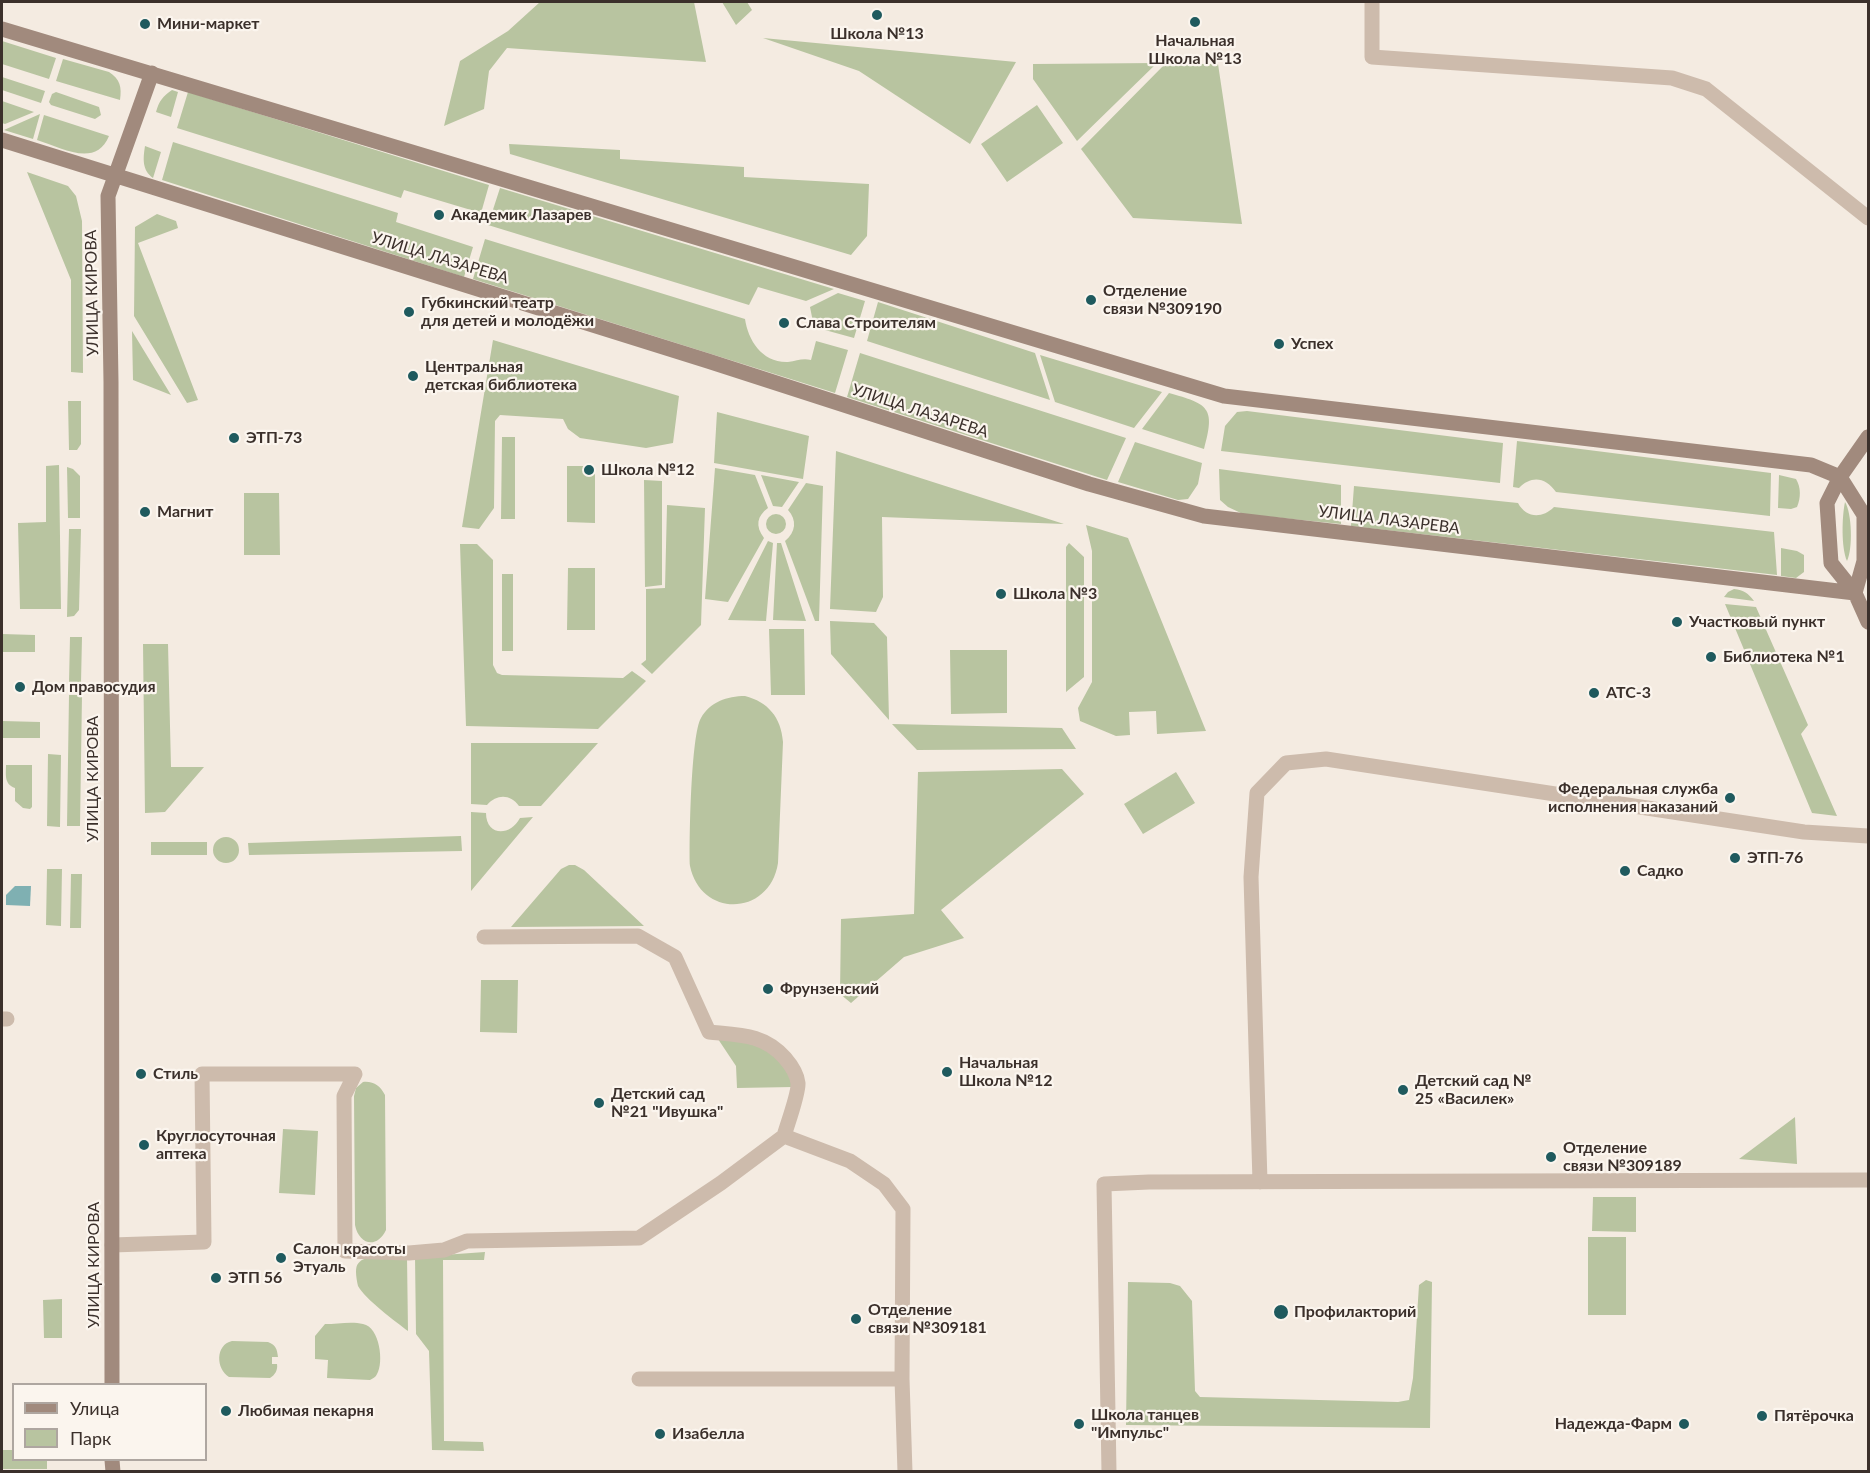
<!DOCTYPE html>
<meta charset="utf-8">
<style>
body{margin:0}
#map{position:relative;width:1870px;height:1473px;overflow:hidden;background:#f4ebe1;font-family:Lato,sans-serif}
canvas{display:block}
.frame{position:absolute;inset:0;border:3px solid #3b302b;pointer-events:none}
.legend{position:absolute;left:12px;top:1383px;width:195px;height:78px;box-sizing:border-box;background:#fbf5ee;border:2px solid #aea6a0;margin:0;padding:8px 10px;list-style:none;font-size:18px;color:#3b302b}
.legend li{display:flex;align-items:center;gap:12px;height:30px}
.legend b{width:30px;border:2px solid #aea6a0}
</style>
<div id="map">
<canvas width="1870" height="1473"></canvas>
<div class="frame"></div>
<ul class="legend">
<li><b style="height:8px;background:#a18a7d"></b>Улица</li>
<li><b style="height:16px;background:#b8c4a0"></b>Парк</li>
</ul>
</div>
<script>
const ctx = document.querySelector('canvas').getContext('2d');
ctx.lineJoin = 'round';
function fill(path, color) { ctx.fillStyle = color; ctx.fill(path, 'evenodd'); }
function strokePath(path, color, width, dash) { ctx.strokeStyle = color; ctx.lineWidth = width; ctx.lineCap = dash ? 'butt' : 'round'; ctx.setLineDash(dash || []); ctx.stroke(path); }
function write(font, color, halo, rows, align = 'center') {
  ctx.font = font + ' Lato,sans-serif'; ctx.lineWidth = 4.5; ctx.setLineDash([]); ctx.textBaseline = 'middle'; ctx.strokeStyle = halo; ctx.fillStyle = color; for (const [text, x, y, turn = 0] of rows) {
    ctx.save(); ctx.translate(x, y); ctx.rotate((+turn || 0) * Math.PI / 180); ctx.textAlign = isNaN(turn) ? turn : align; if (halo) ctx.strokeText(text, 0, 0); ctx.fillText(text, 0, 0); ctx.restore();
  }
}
fill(new Path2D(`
 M540 2H694L706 62 507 48 489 71 484 109 444 126 460 61 508 31Z
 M722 2H747L752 10 736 25Z
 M763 38 1016 62 970 144 859 71Z
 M2 41 56 58 49 79 2 64Z
 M63 59 109 72C120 79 122 87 120 100L56 81Z
 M1157 63 1077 141 1033 79V64Z
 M1165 64H1218L1242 224 1133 218 1081 149Z
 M2 77 45 91 41 103 2 90Z
 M172 90 178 92 171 117 156 112C159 101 163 96 172 90Z
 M56 92 99 107 101 115 95 119 51 105 49 102 52 94Z
 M188 92 489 185 481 213 404 190 401 198 177 128Z
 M2 101 34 112 5 124 2 123Z
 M1037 105 1063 143 1007 182 981 144Z
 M40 114 33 139 4 130Z
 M44 115 109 136C96 168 62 148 37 140Z
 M173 142 398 213 396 222 473 247 464 277 162 180Z
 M509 144 620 150V159L744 167V177L869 184 867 236 851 255 510 154Z
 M145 146 161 152 153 178C142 170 143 159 145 146Z
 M27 172 68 186 76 196 82 221 83 373 71 372V280Z
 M500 188 834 289 806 301 758 287 749 305 488 225Z
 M157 214 176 221 178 228 138 243 198 400 187 403 134 316 135 227Z
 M485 239 745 319C748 340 762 363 788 362 797 361 802 358 811 360L816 341 848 350 835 393 473 279Z
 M838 293 865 301 854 338 814 327 810 307Z
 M878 302 1035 353 1050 400 867 341Z
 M132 331 171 395 133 380Z
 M493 340 679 396 673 443 646 448 580 438 568 429 563 419 500 415 495 421 494 508 479 529 462 527Z
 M860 353 1126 438 1107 480 847 397Z
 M1040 355 1162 392 1134 428 1055 402Z
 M1169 393C1208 404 1216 407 1204 449L1142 429Z
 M68 401H81V444L77 450H69Z
 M1247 411 1503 443 1500 483 1221 451 1225 426 1237 412Z
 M717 412 809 436 803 479 714 463Z
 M502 437H515V519H501Z
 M1517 441 1771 473 1770 516 1556 492C1546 477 1531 475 1519 488L1513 487Z
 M1135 442 1202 463 1198 484 1188 499 1178 500 1118 482Z
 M836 451 1064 524 882 517 883 597 876 612 830 609Z
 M59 465 61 609H20L18 523 46 522V466Z
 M567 466H595V523L567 522Z
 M67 467 73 469 80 476V518H68Z
 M715 468 755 475 768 508C757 516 755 526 764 538L728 602 705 599Z
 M1219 469 1341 485V524L1243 514 1228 507 1220 500Z
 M761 475 799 482 782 507 773 506Z
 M1779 475 1796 479C1801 487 1801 498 1797 507L1791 509 1778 508Z
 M644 480 662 481V585L645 587Z
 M806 483 823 486 819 621H815L785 541C796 532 797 520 788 510Z
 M1354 486 1518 503C1526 518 1542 519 1554 507L1774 532 1777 575 1351 526Z
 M244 493H279L280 555H244Z
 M1845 502C1852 513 1853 549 1847 561 1841 547 1842 516 1845 502Z
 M667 505 705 508 701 625 652 674 641 664 646 660V589L665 588Z
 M766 524a10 10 0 1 1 20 0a10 10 0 1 1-20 0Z
 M1086 525 1128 538 1206 731 1157 734 1156 711 1129 712 1130 735 1116 736 1080 721 1078 708 1092 682V551Z
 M69 529H81L79 610 74 616 67 617Z
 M768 541 773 543 766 621 728 620Z
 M777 543H781L806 621 773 620Z
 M1069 543 1084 557V677L1066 692V547Z
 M460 544H477L493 560V665L497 673 502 675 623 678 632 671 646 681 598 729 466 726Z
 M1781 548 1797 551 1804 555V572L1796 578 1781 576Z
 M568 568H595V630H567Z
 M502 574H513V651H502Z
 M1734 589C1744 590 1748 593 1754 601L1724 597 1728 592Z
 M1725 604 1756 607 1808 725 1801 734 1837 816 1812 813Z
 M830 621 874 623 887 637 889 720 831 654Z
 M769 629H804L805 695H771Z
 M2 634 35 635V652H2Z
 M70 637H82L81 683H69Z
 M143 644H168L171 767H204L165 812 145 813Z
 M950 650H1007V713L951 714Z
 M69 695H82L80 826H67Z
 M745 696C768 702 781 717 783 742L778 863C770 916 701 919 690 866 689 842 691 734 701 718 710 702 727 696 745 696Z
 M2 721 40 722V738H2Z
 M892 724 1062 728 1076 749 917 750Z
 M471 743H598L541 806H519C510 794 497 794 487 805L471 804Z
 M48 754 61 755 60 827 47 826Z
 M6 765H32V807L30 809 23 808 15 801V788C4 784 6 775 6 765Z
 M1062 769 1084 794 941 910 964 938 904 957 851 1003 840 994 841 919 914 914 918 772Z
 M1176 772 1195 803 1143 834 1124 804Z
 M471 812 486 813C486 836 510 837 520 818L533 817 471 891Z
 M461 836 462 851 249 855 248 843Z
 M213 850a13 13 0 1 1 26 0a13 13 0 1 1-26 0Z
 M151 842H207V855H151Z
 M569 865H575L584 870 644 926 511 927 561 869Z
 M47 869H62L61 926 46 925Z
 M71 874H82L81 928H70Z
 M481 980H518L517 1033 480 1032Z
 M718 1039C730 1041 751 1041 761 1046 776 1052 791 1072 793 1087L737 1088 736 1066Z
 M363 1082C374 1081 380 1086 385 1095L386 1230C377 1249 359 1245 355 1225L354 1096 356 1088Z
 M1795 1117 1797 1164 1739 1159Z
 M283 1129 318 1131 315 1195 279 1193Z
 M1593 1197H1636V1232L1592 1231Z
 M1588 1237H1626V1315H1588Z
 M485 1252 484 1260H443L444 1441 483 1442 484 1451 432 1450 429 1351 416 1334 415 1257Z
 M407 1257 408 1331C396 1322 365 1299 358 1286 357 1282 356 1276 356 1272 356 1264 359 1261 366 1258Z
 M1426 1280 1432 1282 1430 1428 1126 1425 1128 1282 1170 1283 1180 1286 1192 1301 1195 1391 1200 1397 1398 1402 1409 1400 1413 1378 1419 1285Z
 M62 1299V1338H44L43 1300Z
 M325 1324C337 1324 352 1321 363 1324 380 1327 384 1363 377 1374 376 1377 373 1378 370 1380L327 1378 328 1360 315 1359V1336Z
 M232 1341 268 1342C276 1345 277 1349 278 1357H272V1364H277C278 1370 275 1375 270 1378L229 1377C216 1369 215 1345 232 1341Z
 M2 1450H13L14 1460H47V1469H2Z`), '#b8c4a0');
fill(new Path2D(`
 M15 886H31L30 906 6 905V895Z`), '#7fb0b2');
strokePath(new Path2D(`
 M1372 2V57L1672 78 1706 89 1868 218
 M484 937 638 936 675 957 709 1032C740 1035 764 1034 785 1058 791 1065 797 1074 798 1083 799 1093 787 1125 784 1136
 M2 1019H7
 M1260 1182 1251 877 1257 793 1286 763 1326 759 1804 832 1868 836
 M112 1245 204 1242 202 1074H355L344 1096 345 1251 409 1253 444 1250 467 1241 639 1238 721 1183 784 1136 850 1161 884 1184 903 1209 902 1379 905 1472
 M639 1379H902
 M1109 1472 1104 1184 1149 1182 1868 1180`), '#cdbbac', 15);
strokePath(new Path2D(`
 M2 29 1224 396 1811 465 1840 477
 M2 140 708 361 1089 484 1204 516 1855 593
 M1868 437 1840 477 1827 503 1831 563 1855 593 1868 622
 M1840 477 1864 515V561L1855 593
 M112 1384 111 382 108 196 152 73
 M112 1460 113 1472`), '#a18a7d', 15);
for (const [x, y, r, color] of [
 [877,15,6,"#1f5a5e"],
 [1195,22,6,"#1f5a5e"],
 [145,24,6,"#1f5a5e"],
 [439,215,6,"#1f5a5e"],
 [1091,300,6,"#1f5a5e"],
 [409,312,6,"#1f5a5e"],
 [784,323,6,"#1f5a5e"],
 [1279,344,6,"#1f5a5e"],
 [413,376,6,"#1f5a5e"],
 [234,438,6,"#1f5a5e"],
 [589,470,6,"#1f5a5e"],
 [145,512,6,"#1f5a5e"],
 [1001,594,6,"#1f5a5e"],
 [1677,622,6,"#1f5a5e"],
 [1711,657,6,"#1f5a5e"],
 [20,687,6,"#1f5a5e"],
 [1594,693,6,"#1f5a5e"],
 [1730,798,6,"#1f5a5e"],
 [1735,858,6,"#1f5a5e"],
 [1625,871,6,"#1f5a5e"],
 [768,989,6,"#1f5a5e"],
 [947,1072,6,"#1f5a5e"],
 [141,1074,6,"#1f5a5e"],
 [1403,1090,6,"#1f5a5e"],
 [599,1103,6,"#1f5a5e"],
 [144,1145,6,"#1f5a5e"],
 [1551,1157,6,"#1f5a5e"],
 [281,1258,6,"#1f5a5e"],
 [216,1278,6,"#1f5a5e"],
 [1281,1312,8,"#1f5a5e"],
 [856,1319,6,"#1f5a5e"],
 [226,1411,6,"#1f5a5e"],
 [1762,1416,6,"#1f5a5e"],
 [1079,1424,6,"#1f5a5e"],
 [1684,1424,6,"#1f5a5e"],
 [660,1434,6,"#1f5a5e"]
]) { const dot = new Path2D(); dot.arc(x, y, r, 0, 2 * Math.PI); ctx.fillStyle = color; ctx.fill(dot); strokePath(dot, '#fbf5ee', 2); }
write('bold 16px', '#3b302b', '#fbf5ee', [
 ["Мини-маркет",157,24],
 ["Школа №13",877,34,"center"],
 ["Начальная",1195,41,"center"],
 ["Школа №13",1195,59,"center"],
 ["Академик Лазарев",451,215],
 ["Отделение",1103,291],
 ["связи №309190",1103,309],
 ["Губкинский театр",421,303],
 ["для детей и молодёжи",421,321],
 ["Слава Строителям",796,323],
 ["Успех",1291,344],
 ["Центральная",425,367],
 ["детская библиотека",425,385],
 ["ЭТП-73",246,438],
 ["Школа №12",601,470],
 ["Магнит",157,512],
 ["Школа №3",1013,594],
 ["Участковый пункт",1689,622],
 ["Библиотека №1",1723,657],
 ["Дом правосудия",32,687],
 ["АТС-3",1606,693],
 ["Федеральная служба",1718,789,"right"],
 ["исполнения наказаний",1718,807,"right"],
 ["ЭТП-76",1747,858],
 ["Садко",1637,871],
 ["Фрунзенский",780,989],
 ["Начальная",959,1063],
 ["Школа №12",959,1081],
 ["Стиль",153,1074],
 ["Детский сад №",1415,1081],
 ["25 «Василек»",1415,1099],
 ["Детский сад",611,1094],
 ["№21 \"Ивушка\"",611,1112],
 ["Круглосуточная",156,1136],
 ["аптека",156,1154],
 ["Отделение",1563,1148],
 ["связи №309189",1563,1166],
 ["Салон красоты",293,1249],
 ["Этуаль",293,1267],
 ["ЭТП 56",228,1278],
 ["Отделение",868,1310],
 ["связи №309181",868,1328],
 ["Профилакторий",1294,1312],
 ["Любимая пекарня",238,1411],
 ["Школа танцев",1091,1415],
 ["\"Импульс\"",1091,1433],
 ["Пятёрочка",1774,1416],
 ["Надежда-Фарм",1672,1424,"right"],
 ["Изабелла",672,1434]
], 'left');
write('16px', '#3b302b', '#fbf5ee', [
 ["УЛИЦА ЛАЗАРЕВА",440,258,17],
 ["УЛИЦА КИРОВА",92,293,-91],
 ["УЛИЦА ЛАЗАРЕВА",920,411,18],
 ["УЛИЦА ЛАЗАРЕВА",1389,520,7],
 ["УЛИЦА КИРОВА",93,779,-90],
 ["УЛИЦА КИРОВА",94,1265,-90]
]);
</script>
